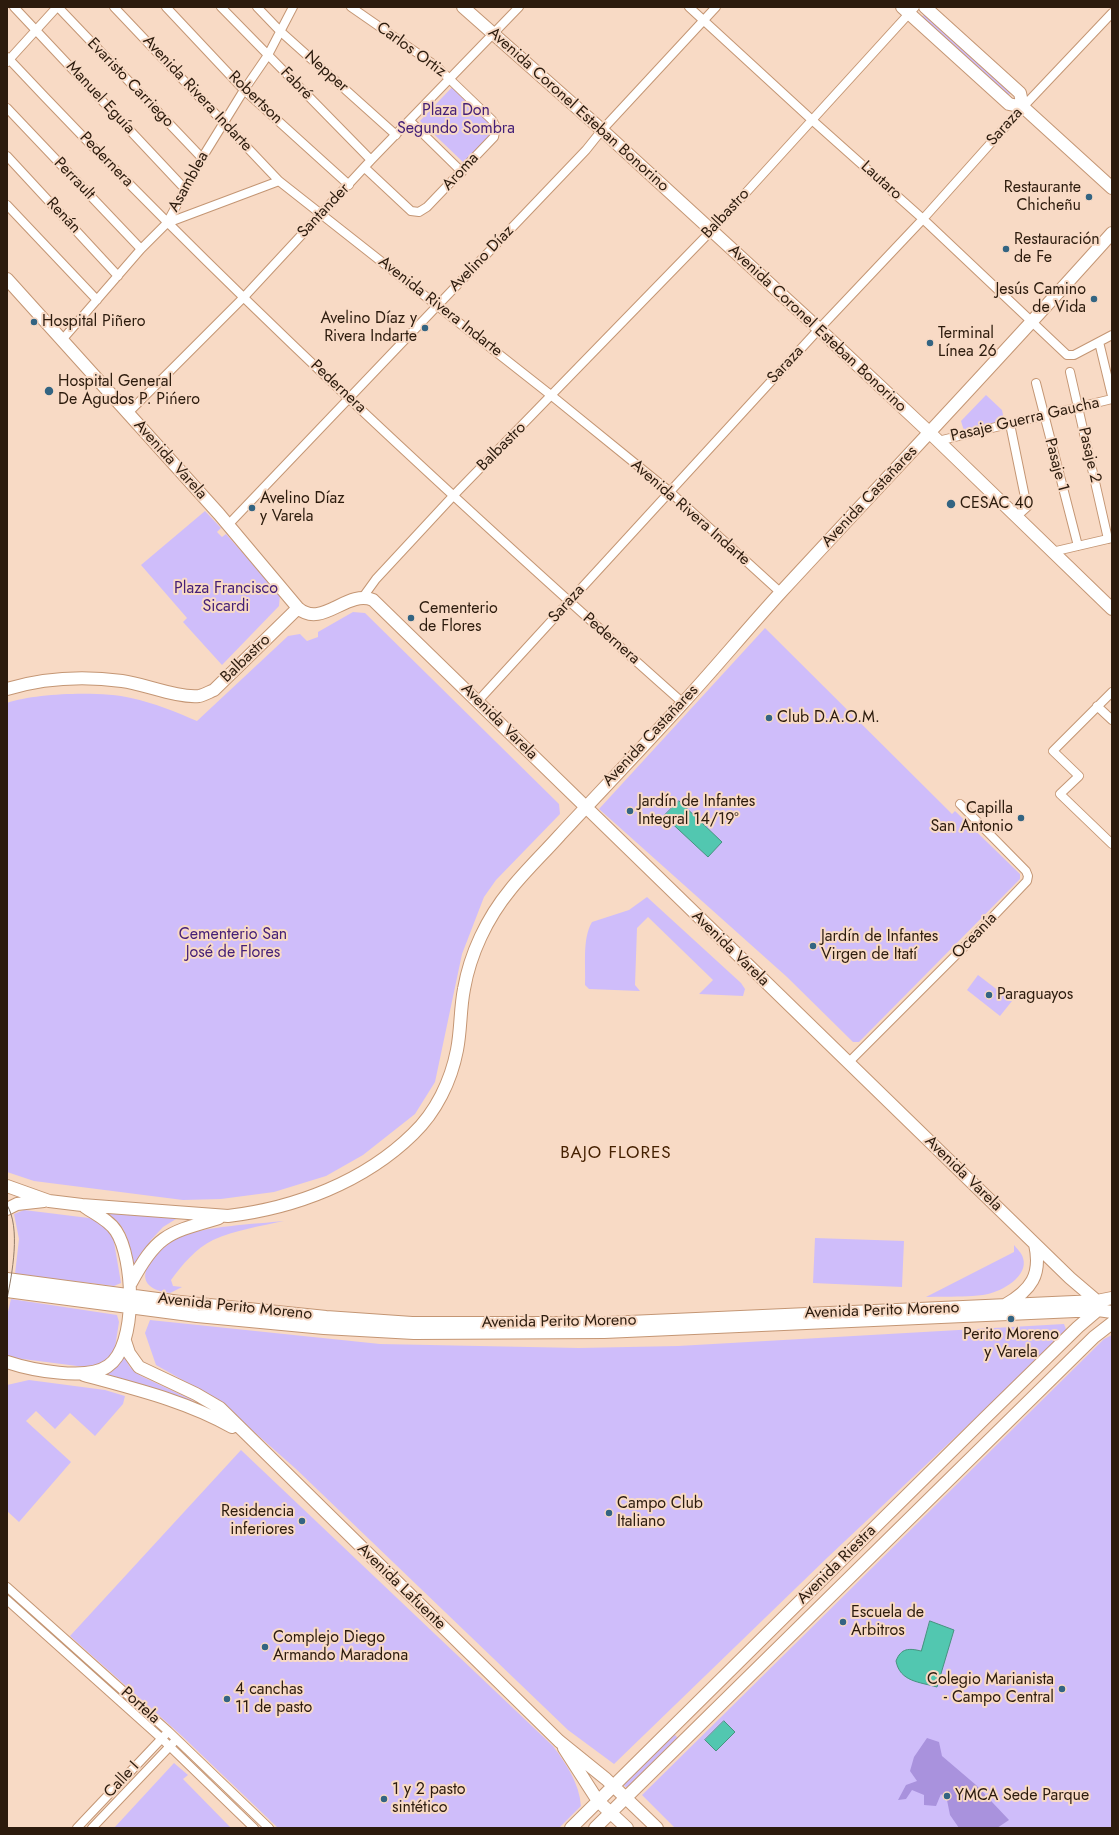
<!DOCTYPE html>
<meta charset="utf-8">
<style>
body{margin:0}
#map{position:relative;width:1119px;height:1835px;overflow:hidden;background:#f8dac5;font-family:Jost,sans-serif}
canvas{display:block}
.frame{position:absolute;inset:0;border:8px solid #2c1b0d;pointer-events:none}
</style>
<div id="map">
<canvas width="1119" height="1835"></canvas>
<div class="frame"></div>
</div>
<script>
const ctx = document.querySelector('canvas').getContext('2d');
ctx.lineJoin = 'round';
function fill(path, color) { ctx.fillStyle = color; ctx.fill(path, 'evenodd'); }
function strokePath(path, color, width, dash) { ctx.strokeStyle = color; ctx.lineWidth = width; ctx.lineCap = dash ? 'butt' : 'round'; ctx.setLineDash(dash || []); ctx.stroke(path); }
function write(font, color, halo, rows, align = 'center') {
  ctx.font = font + ' Jost,sans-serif'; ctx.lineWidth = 4; ctx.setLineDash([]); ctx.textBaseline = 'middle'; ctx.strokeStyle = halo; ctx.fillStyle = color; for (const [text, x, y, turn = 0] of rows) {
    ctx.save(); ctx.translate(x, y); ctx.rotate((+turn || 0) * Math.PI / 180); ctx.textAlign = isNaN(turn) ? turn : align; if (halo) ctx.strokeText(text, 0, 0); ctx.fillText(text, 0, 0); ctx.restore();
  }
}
fill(new Path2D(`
 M925 15 1011 90 1010 94 1007 96 920 20 922 16Z
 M456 83 499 128 464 163 420 121Z
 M986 395 1002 410 1004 420 964 431 961 421Z
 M205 511 221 528 217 532 222 537 226 534 280 595 279 606 222 665 183 622 187 618 141 565Z
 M353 612 365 613 559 804 560 814 496 880 484 897 462 954 435 1082 415 1114 363 1155 326 1176 274 1192 221 1199 183 1200 34 1181 7 1172V703C37 693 100 691 131 698 154 703 176 712 197 721L288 636 300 634 307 641 318 637V632Z
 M765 628 952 814 955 811 1020 874V879L859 1042H853L787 977 599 809Z
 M647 897 741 983 745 989 743 996 699 994 713 980 648 917 637 928 635 985 640 991 589 989 585 985C586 965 582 939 592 922L629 910Z
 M978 975 1012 1001 1000 1016 967 990Z
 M24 1210 89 1218 103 1224 113 1236 121 1283 114 1286 15 1274 19 1239 14 1214Z
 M108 1213 174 1218 176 1219 163 1227 151 1240 134 1268H132C128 1240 130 1231 108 1213Z
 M284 1221C261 1226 235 1230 213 1240 196 1248 182 1265 171 1280L173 1286 182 1287 170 1293C123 1287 153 1251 178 1238 201 1226 257 1224 284 1221Z
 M815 1238 904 1241 902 1287 813 1283Z
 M1014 1245C1017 1249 1022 1253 1023 1258 1029 1276 1002 1291 988 1294 968 1298 945 1296 926 1297L1014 1252Z
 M11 1299 117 1315 119 1322 114 1354 102 1366 85 1367 7 1357V1316Z
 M150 1320 380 1344 579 1348 678 1346 1064 1324 1067 1332 828 1557 614 1764 568 1730 296 1469 218 1400 156 1365 145 1333Z
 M1112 1335V1828H675L642 1795 1104 1339Z
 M123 1355 130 1367 141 1376 190 1399 219 1417 103 1377 114 1369Z
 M29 1380 105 1390 125 1396 123 1404 95 1436 70 1413 55 1429 36 1411 26 1421 71 1462 19 1522 7 1511V1385Z
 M241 1450 553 1746C567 1765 579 1783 581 1806L559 1828H278L182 1736 70 1636Z
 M673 1733 680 1740 628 1789 621 1783Z
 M174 1763 188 1775 183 1779 231 1828H114Z`), '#cfbdfa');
fill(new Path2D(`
 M927 1738 939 1742 942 1756 976 1785 1009 1820 997 1828H959L950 1815 947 1800 941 1794 936 1806 924 1805V1795L912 1790 906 1799 898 1800 906 1785 917 1781 910 1771 914 1757Z`), '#a992dd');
const water = new Path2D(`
 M679 801 722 842 708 857 664 816Z
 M930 1621 954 1630 937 1687C920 1682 900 1682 896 1661 901 1648 909 1648 921 1651Z
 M724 1721 735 1732 716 1751 705 1740Z`);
fill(water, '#52c7b0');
strokePath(water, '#47937f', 1);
const street = new Path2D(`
 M14 7 185 189
 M58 7 202 158
 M114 7 279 181 552 396 669 491 780 592
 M166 7 244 90 349 185
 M221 7 371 160
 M257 7 280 31 396 135
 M351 7 436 66 492 120 496 127 494 137 427 207 419 212 411 211 365 168
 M689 7 812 120 923 219 1067 355H1074L1112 335
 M7 57C220 284 450 496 683 703
 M7 62 57 7
 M7 108 141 249
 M410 121 462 172
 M7 156 118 276
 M7 205 97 300
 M167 223 279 181
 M62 340 141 249 167 223 202 158 244 90 268 55 293 7
 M1099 342 1112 396
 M1070 372 1108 539
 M1036 383 1078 546
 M127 414 244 297 371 160 519 7
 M1010 424 1027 507 1016 517
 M938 441 1112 399
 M228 525 586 150 602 130 716 7
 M1052 552 1112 538
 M363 597 376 579 454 495 711 231 915 7
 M1112 692 1053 751 1079 776 1060 794 1112 844
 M478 701 819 329 923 219 1023 107 1112 13
 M1097 706 1112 720
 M848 1063 962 949 1027 881 1028 876 1026 871 960 804
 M7 1587 168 1731 269 1828
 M7 1600 161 1738 254 1828
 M77 1828 165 1735
 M92 1828 173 1743`);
const secondary = new Path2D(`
 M463 7 602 130 819 329 930 433 1112 609
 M902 7 1009 104 1023 107 1112 188
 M925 7 1020 93 1023 107
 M7 279 219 514 298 608C322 629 347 589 373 600L1070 1278 1097 1301
 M7 689C44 678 84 676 122 681 145 684 177 698 199 696 204 695 209 692 214 690L298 608
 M7 1186 49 1201 82 1205 228 1216C295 1208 364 1182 413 1134 436 1112 451 1081 457 1050 461 1030 460 1009 464 989 470 954 487 918 510 890 525 871 544 853 560 835 601 791 642 748 682 704 716 667 748 628 782 591 892 472 1004 354 1112 233
 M7 1209 17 1204 44 1201
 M7 1279 180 1302 326 1317 412 1323H607L1097 1301 1112 1298
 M131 1283C157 1234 168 1233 219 1218
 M7 1291 197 1316 324 1328 414 1333 604 1332 1098 1310 1112 1312
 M1005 1305C1031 1290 1042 1275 1035 1244
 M125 1341 129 1353 139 1367 196 1394 220 1408 559 1741 606 1779 657 1828
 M7 1362C31 1370 87 1381 108 1366 138 1346 134 1258 116 1231 109 1220 95 1214 85 1207
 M84 1375C135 1389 186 1401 232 1427
 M564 1748 598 1801 627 1828
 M571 1828 985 1418 1078 1327 1098 1310
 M595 1828 1094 1337 1112 1323`);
strokePath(street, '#c49674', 10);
strokePath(secondary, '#c49674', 14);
strokePath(street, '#fff', 8);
strokePath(secondary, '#fff', 12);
strokePath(new Path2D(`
 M7 1205C21 1228 12 1274 7 1299`), '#917a68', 1);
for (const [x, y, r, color] of [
 [1089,197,4,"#336482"],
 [1006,249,4,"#336482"],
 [1094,299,4,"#336482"],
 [34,322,4,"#336482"],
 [425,328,4,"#336482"],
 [930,343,4,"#336482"],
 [49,391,5,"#336482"],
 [951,504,5,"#336482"],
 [252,508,4,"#336482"],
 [411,618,4,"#336482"],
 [769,718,4,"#336482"],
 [630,811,4,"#336482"],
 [1021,818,4,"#336482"],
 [813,946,4,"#336482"],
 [989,995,4,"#336482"],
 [1011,1319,4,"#336482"],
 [609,1513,4,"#336482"],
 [302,1521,4,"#336482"],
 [843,1622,4,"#336482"],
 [265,1647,4,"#336482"],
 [1062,1689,4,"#336482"],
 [227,1699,4,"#336482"],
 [947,1796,4,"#336482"],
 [384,1799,4,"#336482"]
]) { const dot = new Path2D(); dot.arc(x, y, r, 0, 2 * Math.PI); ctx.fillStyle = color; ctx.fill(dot); strokePath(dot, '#f8dac5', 1.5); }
write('16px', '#2c1b0d', '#f8dac5', [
 ["Carlos Ortiz",411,50,36],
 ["Nepper",326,72,42],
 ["Evaristo Carriego",130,83,46],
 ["Fabré",296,84,46],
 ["Avenida Rivera Indarte",197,94,47],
 ["Manuel Eguía",100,98,47],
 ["Robertson",255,98,44],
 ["Avenida Coronel Esteban Bonorino",578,110,42],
 ["Saraza",1005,127,-48],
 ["Pedernera",106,160,46],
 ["Aroma",461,172,-47],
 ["Perrault",74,179,46],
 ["Lautaro",881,181,42],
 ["Asamblea",189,182,-61],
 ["Santander",324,211,-47],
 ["Balbastro",726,214,-47],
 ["Renán",63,216,47],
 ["Avelino Díaz",482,259,-46],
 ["Avenida Rivera Indarte",440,307,38],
 ["Avenida Coronel Esteban Bonorino",817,329,43],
 ["Saraza",786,365,-47],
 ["Pedernera",338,387,43],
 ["Pasaje Guerra Gaucha",1025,420,-13],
 ["Balbastro",502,447,-45],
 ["Pasaje 2",1089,455,77],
 ["Avenida Varela",170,460,48],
 ["Pasaje 1",1056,465,75],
 ["Avenida Castañares",870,497,-47],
 ["Avenida Rivera Indarte",690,513,41],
 ["Saraza",567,604,-48],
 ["Pedernera",611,639,41],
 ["Balbastro",246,659,-44],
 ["Avenida Varela",499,722,45],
 ["Avenida Castañares",651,736,-47],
 ["Oceanía",975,936,-46],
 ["Avenida Varela",730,949,44],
 ["Avenida Varela",963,1174,44],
 ["Avenida Perito Moreno",235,1307,6],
 ["Avenida Perito Moreno",882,1311,-2],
 ["Avenida Perito Moreno",559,1322,-1],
 ["Avenida Riestra",837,1565,-45],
 ["Avenida Lafuente",401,1587,44],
 ["Portela",140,1706,42],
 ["Calle I",122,1780,-47]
]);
write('16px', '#452077', '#f8dac5', [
 ["Plaza Don",456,111],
 ["Segundo Sombra",456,129],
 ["Plaza Francisco",226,589],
 ["Sicardi",226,607],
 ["Cementerio San",233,935],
 ["José de Flores",233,953]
]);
write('16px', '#2c1b0d', '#f8dac5', [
 ["Restaurante",1081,188,"right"],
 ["Chicheñu",1081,206,"right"],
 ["Restauración",1014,240],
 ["de Fe",1014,258],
 ["Jesús Camino",1086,290,"right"],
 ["de Vida",1086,308,"right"],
 ["Avelino Díaz y",417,319,"right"],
 ["Rivera Indarte",417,337,"right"],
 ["Hospital Piñero",42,322],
 ["Terminal",938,334],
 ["Línea 26",938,352],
 ["Hospital General",58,382],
 ["De Agudos P. Pińero",58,400],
 ["Avelino Díaz",260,499],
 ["y Varela",260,517],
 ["CESAC 40",960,504],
 ["Cementerio",419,609],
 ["de Flores",419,627],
 ["Club D.A.O.M.",777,718],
 ["Jardín de Infantes",638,802],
 ["Integral 14/19°",638,820],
 ["Capilla",1013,809,"right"],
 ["San Antonio",1013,827,"right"],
 ["Jardín de Infantes",821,937],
 ["Virgen de Itatí",821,955],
 ["Paraguayos",997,995],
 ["Perito Moreno",1011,1335,"center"],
 ["y Varela",1011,1353,"center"],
 ["Campo Club",617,1504],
 ["Italiano",617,1522],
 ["Residencia",294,1512,"right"],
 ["inferiores",294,1530,"right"],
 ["Escuela de",851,1613],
 ["Arbitros",851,1631],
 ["Complejo Diego",273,1638],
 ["Armando Maradona",273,1656],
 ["Colegio Marianista",1054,1680,"right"],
 ["- Campo Central",1054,1698,"right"],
 ["4 canchas",235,1690],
 ["11 de pasto",235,1708],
 ["1 y 2 pasto",392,1790],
 ["sintético",392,1808],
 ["YMCA Sede Parque",955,1796]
], 'left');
ctx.letterSpacing = '1px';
write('17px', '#452000', '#f8dac5', [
 ["BAJO FLORES",616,1154]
]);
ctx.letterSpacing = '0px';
</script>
